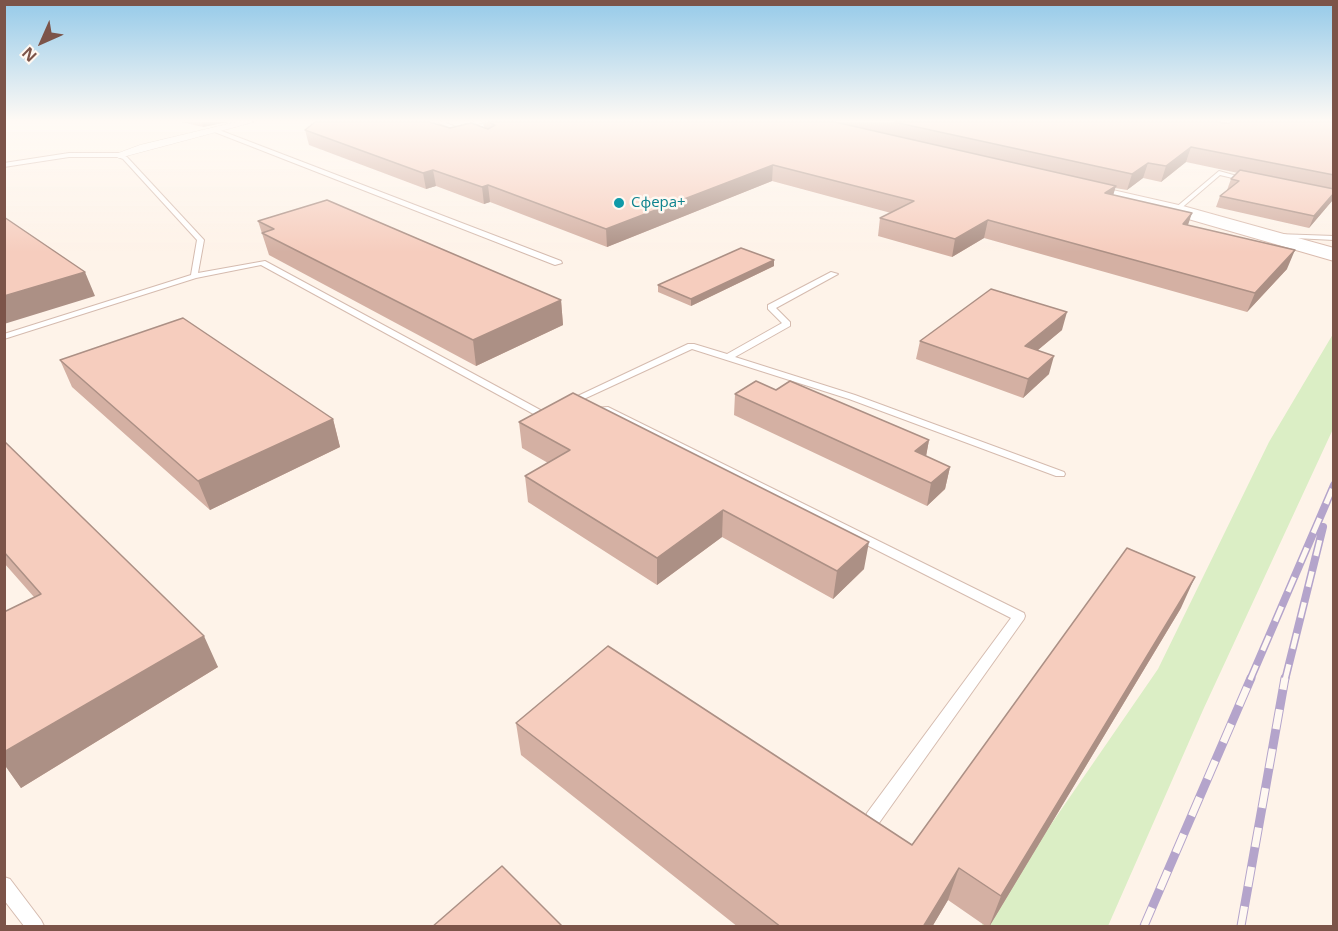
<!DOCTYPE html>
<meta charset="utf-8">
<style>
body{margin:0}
#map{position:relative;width:1338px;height:931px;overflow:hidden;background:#fef3e9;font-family:"Open Sans",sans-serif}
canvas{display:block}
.frame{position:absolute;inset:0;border:6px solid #7c5449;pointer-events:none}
.north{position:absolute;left:12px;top:12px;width:60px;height:60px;-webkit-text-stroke:4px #fff8f1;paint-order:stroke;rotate:225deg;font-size:16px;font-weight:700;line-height:24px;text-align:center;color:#7c5449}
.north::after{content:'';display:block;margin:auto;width:21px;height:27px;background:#7c5449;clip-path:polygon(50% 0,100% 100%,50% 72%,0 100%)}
</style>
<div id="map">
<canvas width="1338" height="931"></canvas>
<div class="frame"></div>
<div class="north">N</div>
</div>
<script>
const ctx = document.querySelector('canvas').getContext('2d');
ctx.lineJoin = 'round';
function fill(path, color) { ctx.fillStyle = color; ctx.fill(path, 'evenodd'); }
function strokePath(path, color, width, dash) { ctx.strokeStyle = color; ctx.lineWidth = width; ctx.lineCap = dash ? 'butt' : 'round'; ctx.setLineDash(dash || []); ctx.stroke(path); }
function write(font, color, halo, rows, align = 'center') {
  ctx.font = font + ' "Open Sans",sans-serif'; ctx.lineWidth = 5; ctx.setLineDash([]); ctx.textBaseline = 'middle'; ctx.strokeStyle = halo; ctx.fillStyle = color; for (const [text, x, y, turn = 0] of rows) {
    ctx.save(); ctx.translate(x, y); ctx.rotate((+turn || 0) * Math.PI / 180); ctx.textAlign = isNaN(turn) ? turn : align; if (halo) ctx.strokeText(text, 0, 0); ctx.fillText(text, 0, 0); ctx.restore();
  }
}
fill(new Path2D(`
 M1333 334V429L1203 710 1108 926H981L1158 669 1269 442Z`), '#dbeec5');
const lane = new Path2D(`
 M437 122H444L458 128 453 129Z
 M475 122H485L460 129 457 127Z
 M214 128 561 261 562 263 555 265 212 131Z
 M69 153H119L127 157 204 240 198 273 265 261 544 412 552 411 557 414 552 417H539L261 265 196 278 4 339V334L191 275 197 240 123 159 118 157H69L4 167V163Z
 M1219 171 1248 179 1245 181 1220 175 1178 211H1174V209Z
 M1277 234 1334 236V240L1275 237V235Z
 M831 272 838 274 776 308 790 322V326L735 357 855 395 1064 472 1065 474 1064 476H1056L849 399 692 349 573 404H567L565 402 688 344H694L727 354 782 323 768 309V305Z
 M608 407 1024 613 1025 616 1024 619 879 823 873 825 867 823 865 818 867 813 1011 618 606 413 594 414 589 411 594 408Z
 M4 877 10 879 41 920 44 926H24L4 900Z`);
const street = new Path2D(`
 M236 122H254L119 158 113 155 140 145Z`);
const secondary = new Path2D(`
 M1073 181 1183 206 1334 248V261L1171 214 1067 190 1064 186 1067 182Z`);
strokePath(lane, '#d5bbaf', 2);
strokePath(street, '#d5bbaf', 1);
strokePath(secondary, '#dabcaf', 2);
fill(lane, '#fff');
fill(street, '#fff');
fill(secondary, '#fff');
const railFar1 = new Path2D(`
 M1250 680 1334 485
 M1285 680 1323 527`);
const rail = new Path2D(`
 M1144 926 1251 678
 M1241 926 1285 678`);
strokePath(railFar1, '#b4a4cb', 8);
strokePath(rail, '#b4a4cb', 9);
strokePath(railFar1, '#fff8f1', 5, [16]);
strokePath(rail, '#fff8f1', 7, [20]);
fill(new Path2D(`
 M181 122H227L203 127Z
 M313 122H429L450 128 484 127 483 122H1228L1226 123 1334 122V197L1332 201 1309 228 1216 207 1220 196 1228 190H1227L1231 179 1238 173 1186 162 1161 182 1143 178 1127 190 1115 188 1113 195 1188 225 1287 269 1247 312 984 238 952 257 878 236 880 218 891 213 772 181 607 247 490 202 484 204 436 186 426 189 309 145 305 130 314 123Z
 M258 221 561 300 563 325 476 366 269 255Z
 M774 260V266L691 306 658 292V285Z
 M1062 330 1038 350 1049 374 1023 398 916 359 920 341Z
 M60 360 333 419 340 447 210 510 72 387Z
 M776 390 929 440 926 456 950 467 945 489 927 506 734 415 735 394Z
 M519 422 864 569 833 599 722 537 657 585 528 502 525 476 548 463 522 448Z
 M4 441 218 667 21 788 4 764V612L34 597 4 563Z
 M1181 608 989 927H987L948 900 932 927H738L521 755 516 723 912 845Z`), '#d4b0a3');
fill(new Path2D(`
 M202 122H227L203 127Z
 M1191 147 1186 162 1161 182 1166 166Z
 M1148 163 1143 178 1127 190 1132 174Z
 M773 165 772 181 607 247 606 229Z
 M433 170 436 186 426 189 423 173Z
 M488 185 490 202 484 204 482 187Z
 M1116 186 1111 202 1105 193Z
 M1334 193V197L1332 201 1309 228 1314 216Z
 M1192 213 1186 231 1183 224Z
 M988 220 984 238 952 257 955 239Z
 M1295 250 1287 269 1247 312 1255 293Z
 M774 260V266L691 306V299Z
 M85 272 95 296 4 324V296Z
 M561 300 563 325 476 366 473 340Z
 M1067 312 1062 330 1021 364 1025 346Z
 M1054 356 1049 374 1023 398 1028 379Z
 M333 419 340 447 210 510 198 481Z
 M929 440 925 462 915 451Z
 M950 467 945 489 927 506 931 483Z
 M723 510 722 537 657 585V558Z
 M869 542 864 569 833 599 837 571Z
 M1195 577 1181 608 989 927 1001 896Z
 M204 636 218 667 21 788 4 764V752Z
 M959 868 948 900 932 927H923Z`), '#ac9085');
const building = new Path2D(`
 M315 122H429L450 128 471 123 488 129 495 125 488 122H835L1116 186 1105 193 1192 213 1183 224 1295 250 1255 293 988 220 955 239 880 218 914 201 773 165 606 229 488 185 482 187 433 170 423 173 305 130Z
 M894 122H1221V123H1229L1230 122H1334V175L1191 147 1166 166 1148 163 1132 174Z
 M1240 170 1334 189V193L1314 216 1220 196 1239 181 1231 179Z
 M327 200 561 300 473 340 262 233 274 229 258 221Z
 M4 217 85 272 4 296Z
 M741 248 774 260 691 299 658 285Z
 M991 289 1067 312 1025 346 1054 356 1028 379 920 341Z
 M183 318 333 419 198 481 60 360Z
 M756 381 776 390 790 381 929 440 915 451 950 467 931 483 735 394Z
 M573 393 869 542 837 571 723 510 657 558 525 476 570 450 519 422Z
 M4 441 204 636 4 752V612L41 594 4 552Z
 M1127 548 1195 577 1001 896 959 868 923 927H781L516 723 608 646 912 845Z
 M502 866 563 927H432Z`);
fill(building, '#f6cdbe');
strokePath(building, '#ac9085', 1.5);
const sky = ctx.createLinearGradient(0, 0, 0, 252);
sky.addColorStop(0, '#95cae9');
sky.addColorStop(0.48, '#fffaf5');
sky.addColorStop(1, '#fffaf500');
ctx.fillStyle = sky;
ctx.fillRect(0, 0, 1338, 252);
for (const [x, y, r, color] of [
 [619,203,6,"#0f9aa8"]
]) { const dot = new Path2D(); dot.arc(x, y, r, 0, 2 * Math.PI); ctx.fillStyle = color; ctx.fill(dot); strokePath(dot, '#fff8f1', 2); }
write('15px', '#0d838f', '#fff8f1', [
 ["Сфера+",631,203]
], 'left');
</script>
